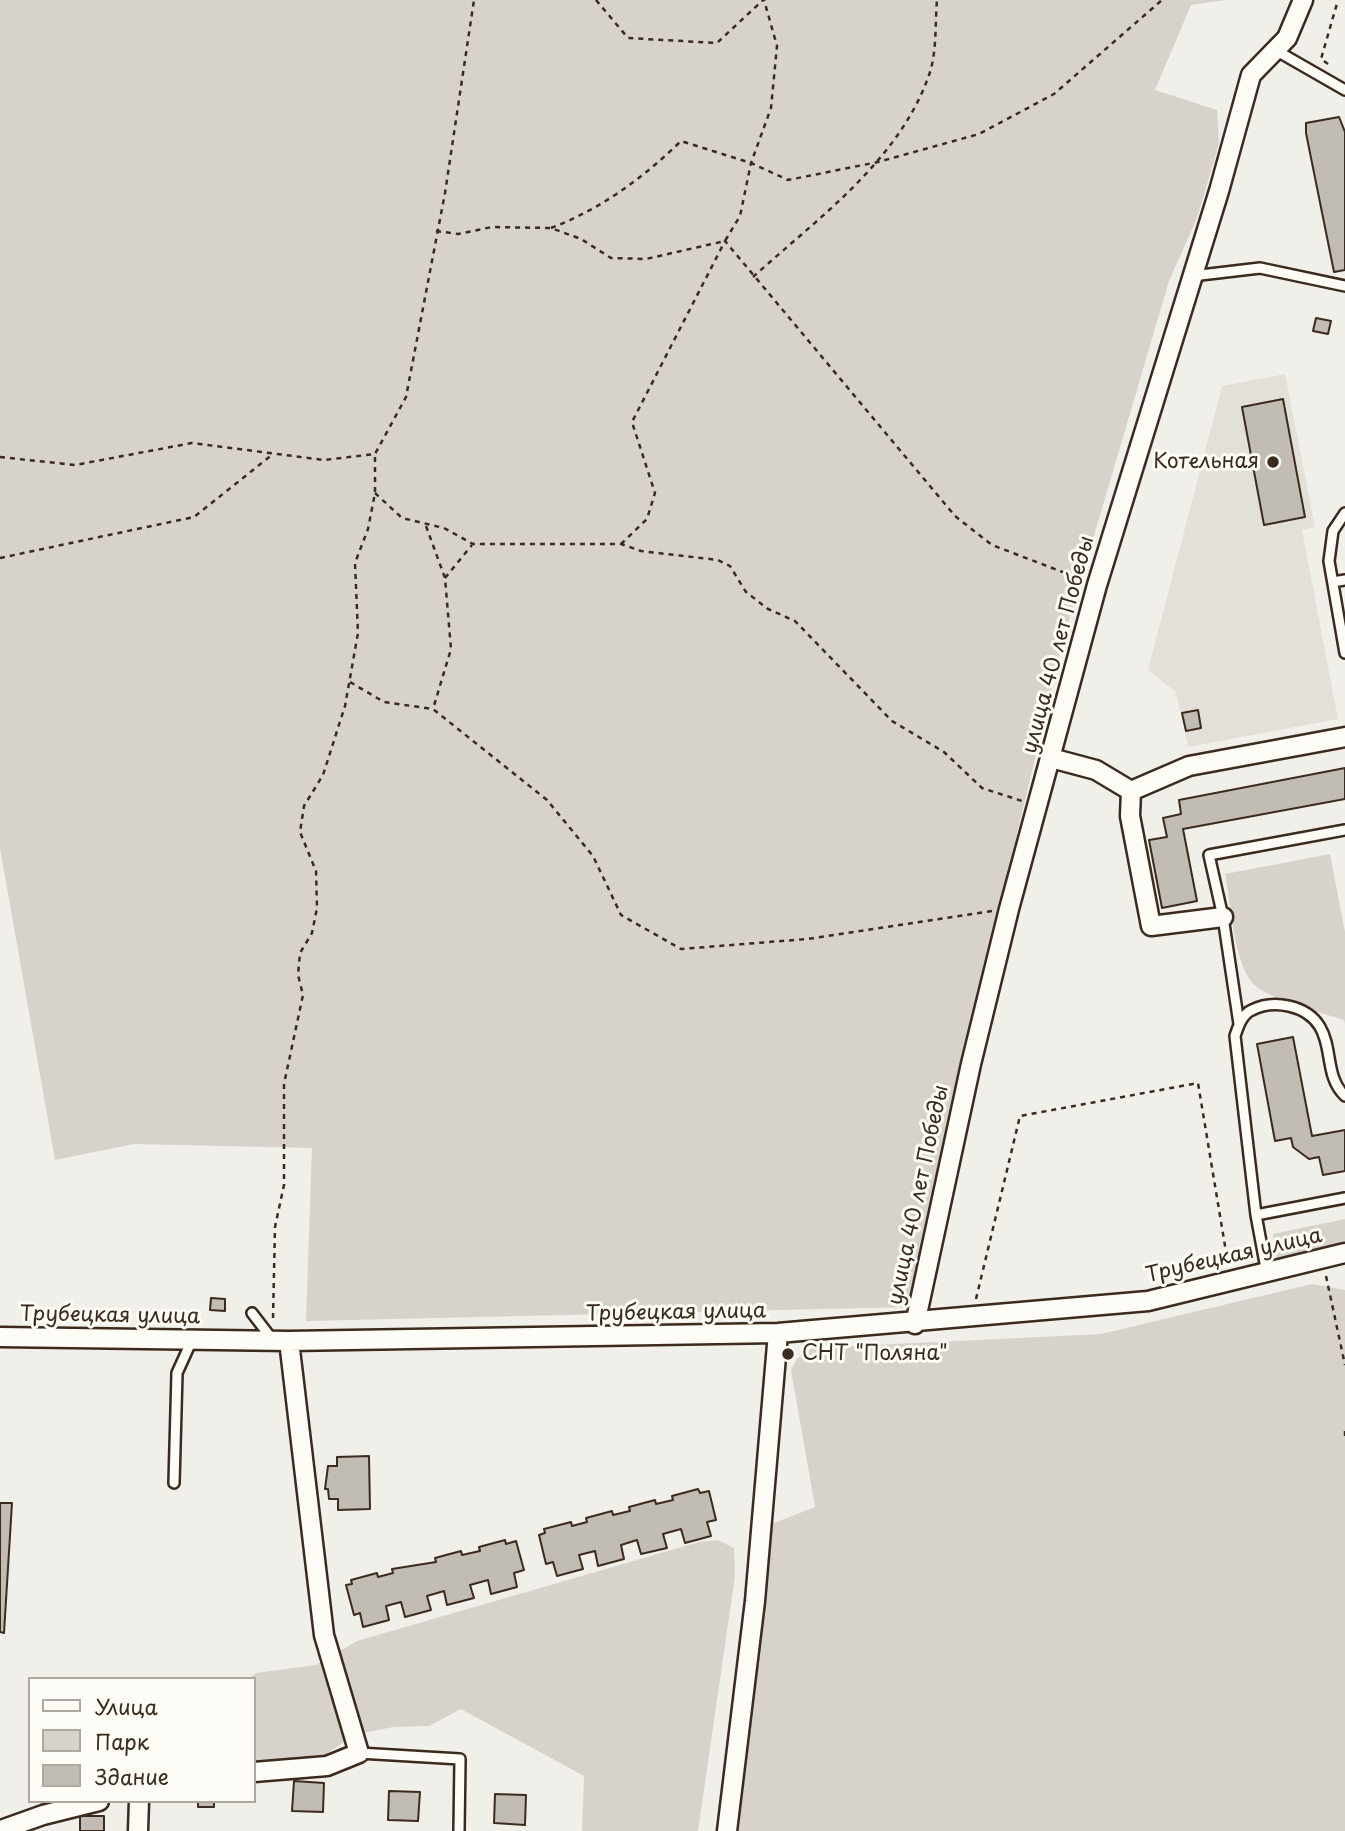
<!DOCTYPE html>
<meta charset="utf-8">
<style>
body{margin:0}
#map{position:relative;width:1345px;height:1831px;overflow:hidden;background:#f1efea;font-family:"Playpen Sans",sans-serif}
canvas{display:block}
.legend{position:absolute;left:28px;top:1677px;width:228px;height:126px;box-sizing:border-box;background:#fdfcf7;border:2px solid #afa8a0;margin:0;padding:9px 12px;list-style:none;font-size:21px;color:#3b2a1e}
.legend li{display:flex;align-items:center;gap:14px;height:35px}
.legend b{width:35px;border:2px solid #afa8a0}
</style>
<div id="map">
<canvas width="1345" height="1831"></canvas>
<ul class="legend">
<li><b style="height:9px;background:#fdfcf7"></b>Улица</li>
<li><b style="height:19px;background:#d7d2cc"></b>Парк</li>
<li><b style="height:19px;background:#c1bcb4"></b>Здание</li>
</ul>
</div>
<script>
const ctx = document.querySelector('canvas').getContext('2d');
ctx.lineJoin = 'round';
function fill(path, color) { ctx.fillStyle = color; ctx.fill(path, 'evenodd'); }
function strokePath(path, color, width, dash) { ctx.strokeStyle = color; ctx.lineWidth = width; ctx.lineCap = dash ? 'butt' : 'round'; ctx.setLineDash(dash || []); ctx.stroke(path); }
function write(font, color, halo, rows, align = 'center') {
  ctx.font = font + ' "Playpen Sans",sans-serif'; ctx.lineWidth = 6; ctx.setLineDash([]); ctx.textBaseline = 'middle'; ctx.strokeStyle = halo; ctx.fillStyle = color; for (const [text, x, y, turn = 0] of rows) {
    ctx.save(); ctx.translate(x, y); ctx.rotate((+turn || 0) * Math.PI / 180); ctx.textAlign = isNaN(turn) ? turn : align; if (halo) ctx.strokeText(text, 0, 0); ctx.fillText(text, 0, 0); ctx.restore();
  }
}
fill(new Path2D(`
 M1285 374 1315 527 1302 530 1338 719 1188 747 1176 692 1148 670 1222 386Z`), '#e3e0da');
fill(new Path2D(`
 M0 0H1225L1191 5 1155 90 1217 110 1219 144 1197 218 1169 281 1063 641 966 1047 911 1307 306 1321 312 1148 134 1144 55 1160 0 848Z
 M1330 854 1345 932V1025L1344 1020C1323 1013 1261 998 1250 980 1233 955 1231 904 1225 874Z
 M1345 1219V1242L1277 1260 1273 1234Z
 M1312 1284 1345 1290V1831H737L765 1599 769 1525 815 1507 791 1370 797 1359 812 1348 1101 1334Z
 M718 1540 734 1548 735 1576 698 1831H582L584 1776 461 1709 429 1726 393 1727 354 1735 325 1755 261 1768 254 1765V1679H248L256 1673 316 1665 357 1641 699 1542Z`), '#d7d2cc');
const building = new Path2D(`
 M1339 117 1345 132V270L1334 272 1306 133V123Z
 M1316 318 1331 321 1328 334 1313 331Z
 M1283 399 1305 517 1264 525 1242 407Z
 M1198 710 1201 728 1186 731 1182 713Z
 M1345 768V799L1183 829 1197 901 1162 908 1149 840 1167 837 1163 818 1181 814 1179 800Z
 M1293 1037 1312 1136 1345 1130V1171L1323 1175 1319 1157 1309 1159 1293 1147 1291 1138 1275 1141 1257 1044Z
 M211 1298 225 1299V1311L210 1310Z
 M369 1456 370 1509 338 1510V1499H329L328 1489H325L328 1466H337V1457Z
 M698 1489 700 1493 709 1491 716 1520 707 1522 711 1536 685 1543 681 1529 663 1534 667 1548 641 1554 637 1540 621 1545 624 1559 598 1566 595 1551 579 1555 583 1569 557 1576 553 1562 546 1564 539 1535 545 1533 544 1529 571 1522 572 1526 587 1522 586 1518 612 1511 613 1515 630 1511 629 1507 655 1500 656 1504 673 1500 672 1496Z
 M0 1503H12L4 1633 0 1632Z
 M505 1540 506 1544 516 1541 524 1570 514 1573 517 1587 491 1594 488 1580 470 1585 474 1598 447 1605 444 1591 427 1596 431 1610 405 1617 401 1602 386 1606 389 1620 363 1627 360 1613 354 1615 346 1585 352 1584 351 1580 377 1573 378 1577 393 1573 392 1569 436 1562 435 1558 461 1551 462 1555 480 1551 479 1547Z
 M294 1781 324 1783 323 1812 292 1811Z
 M389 1791 420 1792 418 1821 388 1820Z
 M495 1794 526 1795 525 1825 494 1823Z
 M198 1801H214V1807H198Z
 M80 1816H104V1831H80Z`);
fill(building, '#c1bcb4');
strokePath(building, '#3b2a1e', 2);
const service = new Path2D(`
 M1277 51 1345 90
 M1192 276 1260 268 1345 286
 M1345 513 1333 531 1329 561 1345 653
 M1333 582 1345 580
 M1239 1024 1223 917 1209 855 1345 830
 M1256 1215 1345 1198
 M1267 1274 1256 1215 1235 1036C1238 1027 1242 1014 1252 1010 1273 999 1307 1005 1320 1027 1333 1049 1325 1077 1345 1096
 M252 1313 272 1339
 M174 1483 177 1373 192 1340
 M359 1753 460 1759 459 1831`);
const minor = new Path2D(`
 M1051 758 1096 770 1131 791
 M1223 917 1151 926 1130 816 1131 791 1189 766 1345 737
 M915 1324 971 1064 1009 909 1097 585 1219 191 1251 75 1287 38 1303 0
 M0 1337 289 1341 778 1333 1148 1301 1345 1253
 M254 1772 327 1766 359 1753 324 1635 289 1341
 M1 1830 43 1815 99 1801
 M138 1831 139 1801
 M727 1831 755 1601 778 1333`);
strokePath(service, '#3b2a1e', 14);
strokePath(minor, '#3b2a1e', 23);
strokePath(new Path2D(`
 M596 0 628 38 717 43 763 0
 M1328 64 1321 59 1338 0
 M551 228C601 209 643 178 681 141L751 163 788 180 878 162 979 134 1054 94 1162 0
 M436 231 458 234 492 227 551 228 581 239 611 258 646 259 725 241 740 216 751 163 771 108 777 46 764 0
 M753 277C818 218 899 161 929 75 937 53 935 23 937 0
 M0 457 75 465 192 443 324 460 375 454 406 397 445 193 474 0
 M375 493 402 518 444 528 473 544H621L641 551 718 560 730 566 746 592 768 609 795 621 892 721 944 752 982 788 1022 801
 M426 526 445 578 451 649 433 709
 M621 544 647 519 655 493 632 422 725 241 955 516 992 545 1081 579
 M0 558 194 517 273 454
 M445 578 472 545
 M350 682 384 702 433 709 547 800 593 856 621 915 681 949 807 939 992 911
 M1326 1276 1345 1365
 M976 1299 1020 1116 1198 1083 1228 1264
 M273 1318 275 1227 284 1185V1084L303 995 298 975 300 953 312 933 317 908 316 871 300 832 304 806 323 775 345 706 358 633 355 563 368 529 375 493V454
 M1345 1431V1437`), '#3b2a1e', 2.5, [5, 5]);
strokePath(service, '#fdfcf7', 9);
strokePath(minor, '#fdfcf7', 18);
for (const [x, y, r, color] of [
 [1273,462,7,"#3b2a1e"],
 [788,1354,7,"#3b2a1e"]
]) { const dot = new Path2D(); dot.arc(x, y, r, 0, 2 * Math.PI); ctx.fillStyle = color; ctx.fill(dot); strokePath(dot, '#fdfcf7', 2.5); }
write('21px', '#3b2a1e', '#fdfcf7', [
 ["Котельная",1259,462],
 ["СНТ \"Поляна\"",802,1354,"left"]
], 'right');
write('21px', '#3b2a1e', '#fdfcf7', [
 ["улица 40 лет Победы",1059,645,-75],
 ["улица 40 лет Победы",919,1195,-78],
 ["Трубецкая улица",1234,1256,-13],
 ["Трубецкая улица",676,1313,-1],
 ["Трубецкая улица",110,1316,1]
]);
</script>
